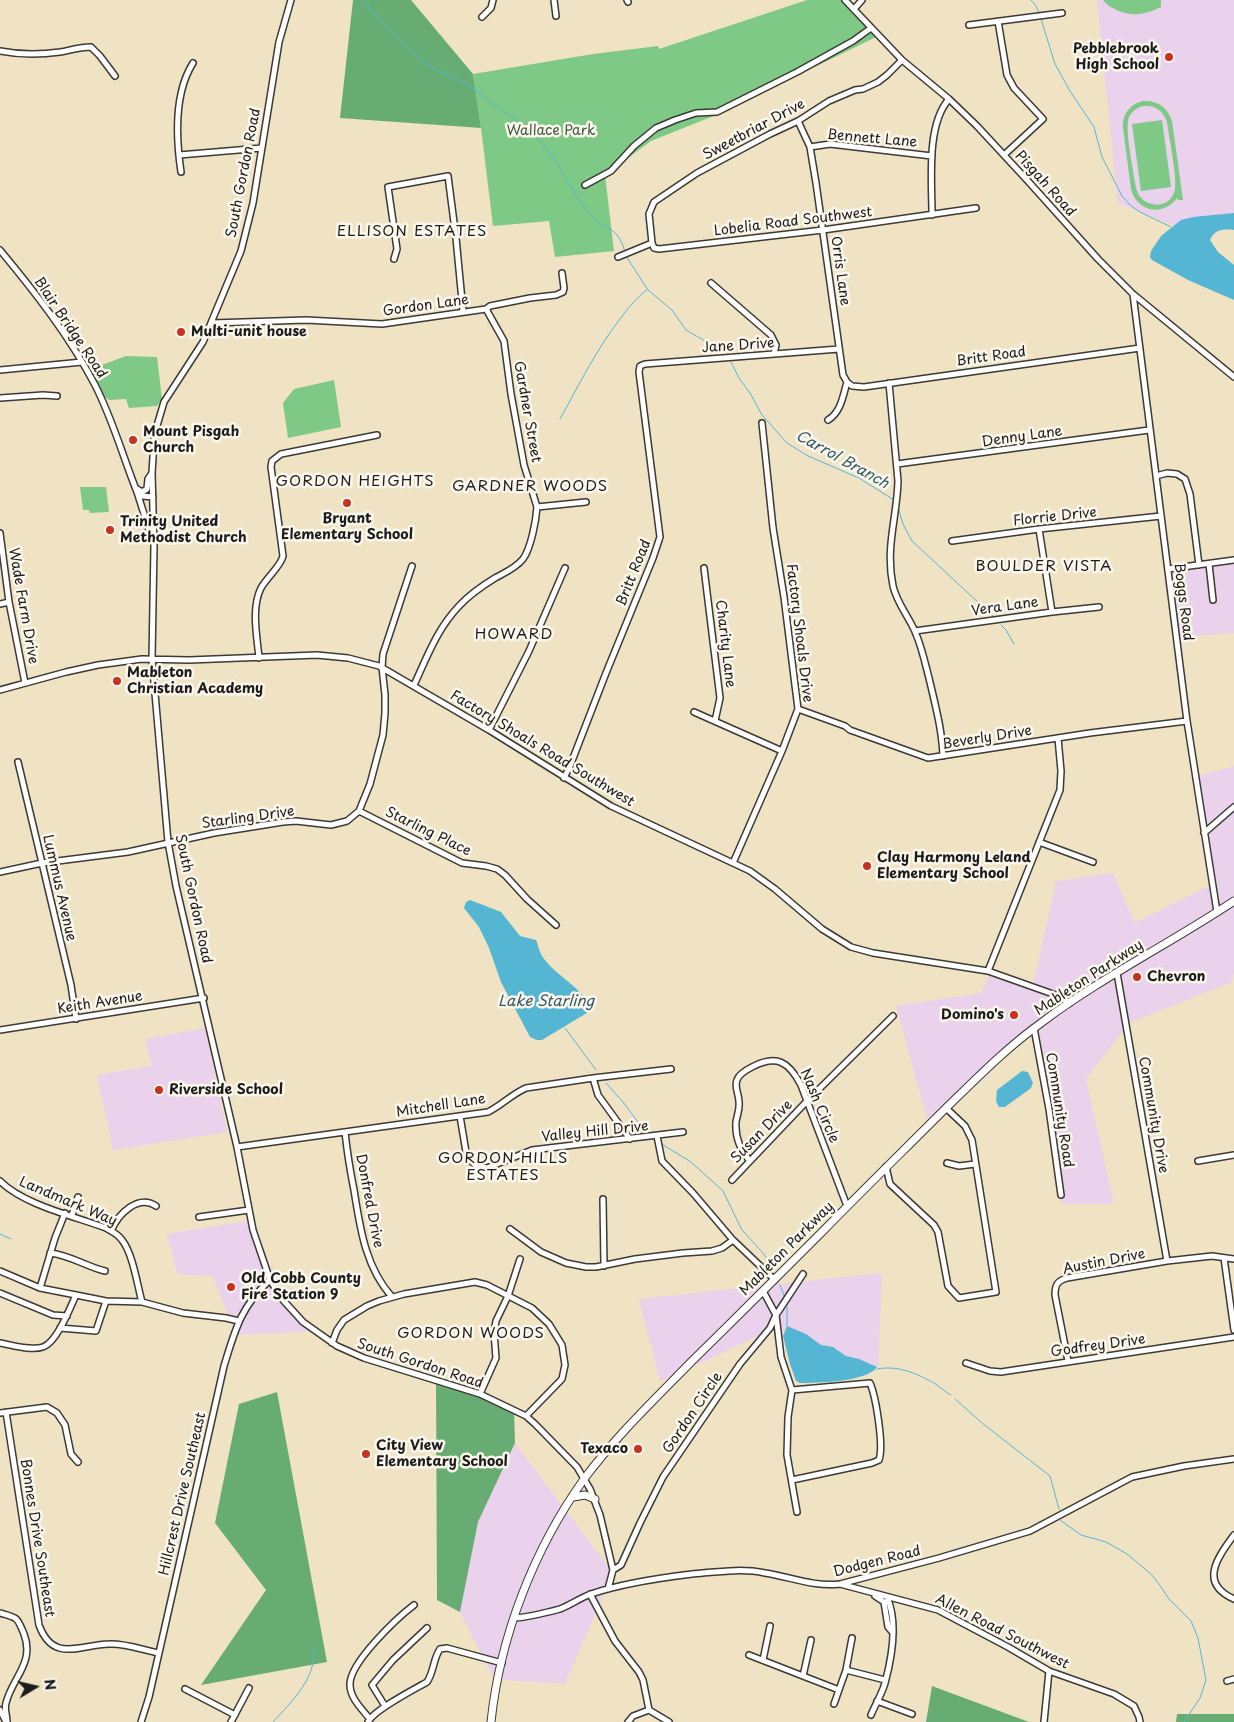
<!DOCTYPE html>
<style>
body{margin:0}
#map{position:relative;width:1234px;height:1722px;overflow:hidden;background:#efe3c4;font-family:"Playpen Sans",sans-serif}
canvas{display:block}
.north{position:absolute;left:10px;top:1662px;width:50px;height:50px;-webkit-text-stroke:4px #fbf7ec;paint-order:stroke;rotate:81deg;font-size:14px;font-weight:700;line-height:20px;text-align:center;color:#1c1c1c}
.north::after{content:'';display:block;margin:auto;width:18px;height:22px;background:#1c1c1c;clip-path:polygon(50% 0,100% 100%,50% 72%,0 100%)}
</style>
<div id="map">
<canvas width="1234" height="1722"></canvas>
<div class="north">N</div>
</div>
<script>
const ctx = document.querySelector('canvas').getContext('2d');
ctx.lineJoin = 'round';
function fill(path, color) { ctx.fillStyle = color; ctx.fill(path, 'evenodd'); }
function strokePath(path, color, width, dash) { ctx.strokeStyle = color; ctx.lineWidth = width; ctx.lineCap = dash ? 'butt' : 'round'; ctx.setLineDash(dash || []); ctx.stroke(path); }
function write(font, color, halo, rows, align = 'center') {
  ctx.font = font + ' "Playpen Sans",sans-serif'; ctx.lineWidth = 5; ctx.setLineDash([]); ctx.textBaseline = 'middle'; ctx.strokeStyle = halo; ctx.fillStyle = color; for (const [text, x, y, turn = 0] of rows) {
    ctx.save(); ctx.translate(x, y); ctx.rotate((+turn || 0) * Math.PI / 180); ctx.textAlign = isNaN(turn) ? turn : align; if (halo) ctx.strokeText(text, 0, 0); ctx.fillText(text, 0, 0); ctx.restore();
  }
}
fill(new Path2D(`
 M1097 0H1234V217L1175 226 1118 203Z
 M1234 564V633L1179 637 1174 572Z
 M1234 766V972L1232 982 1129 1023 1086 1079 1114 1204H1062L1036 1028 930 1130 896 1006 981 993 989 975 1033 987 1056 881 1113 873 1135 923 1213 884 1198 776Z
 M205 1028 227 1132 113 1150 97 1075 152 1066 145 1039Z
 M253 1220 281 1293 315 1331 236 1335 213 1276 177 1274 167 1234Z
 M882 1273 878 1368 775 1328 660 1382 639 1299Z
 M515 1443 613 1573 565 1684 494 1679 460 1612 478 1522Z`), '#ead1ec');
fill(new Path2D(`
 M807 0H844L878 36 721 113 651 141 605 175 614 251 555 257 549 221 493 226 481 128 473 74 593 54 658 46 659 49Z
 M1103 0H1161V7C1146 14 1135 17 1119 11 1113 8 1107 6 1103 0Z
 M1143 101C1158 100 1168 108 1172 121L1183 200H1178L1177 198C1163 217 1137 212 1131 189L1123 128C1122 114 1130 104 1143 101ZM1144 106C1156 105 1163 111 1167 122 1169 138 1177 175 1175 189 1171 211 1141 209 1136 188 1134 174 1124 129 1129 117 1132 111 1138 107 1144 106Z
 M1162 120 1171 187 1141 191 1132 124Z
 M126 356 157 357 162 399 157 406 129 408 126 399 109 400 105 397 91 369Z
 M334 380 341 427 288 438 283 403 294 389Z
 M80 487H106L109 512 90 513 89 510H83Z`), '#7fc986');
fill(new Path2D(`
 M353 0H411L473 74 481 128 340 118Z
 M436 1381 514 1408 515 1443 478 1522 460 1612 437 1600Z
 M277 1392 327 1662 201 1685 266 1590 215 1523 239 1404Z
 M932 1686 1029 1722H926Z
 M1177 1714H1234V1722H1176Z`), '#67ad73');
fill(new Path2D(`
 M1234 213V230C1223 229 1215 229 1210 240L1218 252 1234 265V300L1188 280 1152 260 1150 257 1151 251 1161 236 1181 220 1193 217Z
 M470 900 501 912 520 936 536 940C538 945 539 951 542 956 556 977 579 984 591 1008L590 1011 542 1040H537L530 1037 501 982 489 948 479 927 464 908 466 902Z
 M1022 1071 1028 1072 1033 1083 1031 1088 1005 1107H999L996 1101 997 1090Z
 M787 1326 806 1334 821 1345 833 1347 846 1356 859 1359 877 1367C867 1382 817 1383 800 1383L796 1381 790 1364 783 1336Z`), '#55b6d4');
strokePath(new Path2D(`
 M362 0C383 23 405 48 430 66 442 74 455 77 467 84 478 91 487 100 498 107 512 117 526 128 539 140 560 161 569 190 588 212 604 232 617 223 625 252
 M1031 0 1036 6 1039 13
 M1041 19 1055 64 1070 91 1094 127 1102 157 1122 196 1130 205 1140 212 1171 227
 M626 256 648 290 672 310 686 330 724 352
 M731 362 739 378 750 393 762 415 787 443 808 456 859 478 894 500
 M560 419C580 383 597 348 623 315 630 306 637 297 647 290
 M898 507 903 524 912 541 994 617
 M1001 625 1006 630 1014 644
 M565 1028 596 1070
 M606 1083 623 1102 644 1130
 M660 1143 691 1162 723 1191 742 1230 763 1253 772 1266
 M0 1234 11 1239
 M780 1285 785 1298
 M787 1307V1326
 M877 1369C897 1365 916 1373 934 1383 940 1387 945 1392 951 1395
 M955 1399 982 1423 1050 1476 1059 1509
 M1060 1520 1081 1535 1106 1542 1127 1554 1151 1574 1159 1584 1169 1599 1191 1621 1198 1638 1206 1680 1200 1698 1184 1722
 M273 1722C292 1701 316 1679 314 1649`), '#55b6d4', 1);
const minor = new Path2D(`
 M291 0 279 42 253 203 241 251 203 342 164 402 156 429 154 441 152 473 154 546 152 659 168 842 176 886 237 1147 253 1230 270 1280 283 1300 303 1322 337 1346 364 1358 480 1394 526 1416 535 1424 577 1467 590 1489 600 1515 613 1570 608 1589
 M554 0 556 16
 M627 0 628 2
 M845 0 902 60 949 99 977 126 1027 180 1098 259 1133 294 1234 377
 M854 9 862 0
 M482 17 491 8 493 0
 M998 21 1007 75 1014 88 1043 119 1004 155
 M969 25 1062 13
 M0 51C20 55 39 55 60 52 71 50 80 47 91 47L100 56 115 76
 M798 121 810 147 816 183 843 375 847 382C843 396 841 412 828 420
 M810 147 830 144 932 156
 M179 155 262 148
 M181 172C176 138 174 93 193 63
 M585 185 611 171 634 146 656 128 675 120 696 113 717 112 797 72 853 41 871 28
 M932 215C932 181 926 125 949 99
 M652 243 649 214 654 202 697 173 770 134 798 121 829 101 855 90 863 89 878 82 887 75 902 60
 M652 243 654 248 659 249 823 230 976 208
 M0 250C35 292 70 337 95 385 113 420 123 457 137 492L142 496 153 497
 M618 257 652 243
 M394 259 397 249 388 187 448 176 456 238 463 311
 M711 283 771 335 776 345 774 354
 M1133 294 1187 721 1217 912
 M212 323 306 320 382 324 486 309 490 306 530 298 556 295 563 292 564 288 562 273
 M0 370 82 362
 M847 382 852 386 864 387 1140 348
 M889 383 898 481C897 518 885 547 893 586 897 604 910 618 916 634 922 648 925 663 929 678 935 704 942 729 943 756
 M0 398 43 395 57 396
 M897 464 1149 430
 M1156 476 1167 473 1177 474 1185 479 1190 494 1199 565
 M137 489 142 492 147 489 148 479 152 473
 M137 492 152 539
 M537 507 586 502
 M1039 529 1052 612
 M0 533 9 602 25 683
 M952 541 1039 529 1161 516
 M1209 564 1213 600
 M704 568 720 698 715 721
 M1168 569 1234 560
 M0 604 9 602
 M915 631 1052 612 1099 607
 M259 658C257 636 251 608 261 588 267 577 281 566 283 556L271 467 272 461 281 454 377 435
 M414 685C427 657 437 629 459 606 469 595 482 586 495 578 504 573 516 568 523 559 531 548 536 521 537 507L524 465 511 394 504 341 486 309
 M0 690 66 672 98 665 142 659 189 660 317 655 348 658 379 666 489 730 611 806 750 871 775 889 822 929 851 947 873 953 988 971 1053 994 1070 1003
 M798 709 845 726 850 730 928 758 1090 733 1187 721
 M694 712 782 751
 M489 730 529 651 565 568
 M18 762 71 985 76 1019
 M564 778 570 766 606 673 653 558 660 537 639 372 640 366 645 364 839 349
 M359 811 462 863 486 866 497 869 505 875 527 899 556 925
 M1204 833 1234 807
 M1039 842 1093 862
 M733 863 782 751 798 709 784 597 773 528 762 423
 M0 872 42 863 128 852 214 833 283 822 296 821 331 825 347 821 359 811 370 784 383 735 385 713V695L382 667 383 654 412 566
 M988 971 1060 790 1061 771 1058 738
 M1117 973 1167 1261
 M1034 1028 1049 1109 1061 1195
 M0 1030 204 998
 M593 1078 598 1095 630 1139
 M460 1116 467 1158 477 1166 487 1168 532 1150 683 1132
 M345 1132C347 1151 350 1170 354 1190 360 1227 365 1267 392 1297
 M657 1136 662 1161 693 1193 733 1240 775 1280
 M237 1147 488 1112C502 1105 512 1094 526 1088L593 1078 671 1069
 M750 1161C740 1150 735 1137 736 1122 737 1115 740 1109 739 1102 739 1094 734 1087 737 1080 739 1074 746 1070 752 1067 777 1054 789 1062 801 1085L847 1206
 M1198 1161 1234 1155
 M947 1163 959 1166 975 1164
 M886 1167 890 1184 934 1225 938 1232 948 1286 959 1298 996 1292 972 1140 965 1126 946 1108
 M732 1180 807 1101 893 1016
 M0 1181C24 1205 74 1216 106 1228 111 1231 118 1234 122 1240 133 1254 137 1284 142 1302
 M603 1199 604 1266
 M72 1215 78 1197
 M199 1217 249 1210
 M510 1229 541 1252 566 1263 586 1267H596L635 1259 683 1253 712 1251 722 1248 733 1240
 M111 1231C118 1214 138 1194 156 1206
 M50 1253C70 1255 87 1267 105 1271
 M1224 1258 1234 1330
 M0 1271 40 1288 76 1295 106 1301 142 1302 183 1313 226 1318 239 1321
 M40 1288 55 1238 65 1213
 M763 1291 776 1315 781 1357 792 1390 788 1417 787 1455 797 1512
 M0 1293 53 1315 67 1316
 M60 1328 96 1331 106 1301
 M0 1343C12 1345 31 1351 43 1347 57 1342 70 1308 76 1295
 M332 1343 337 1330 344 1320 367 1306 379 1301 404 1294 475 1282 487 1285 532 1308 549 1324 562 1345 565 1365 562 1379 526 1416
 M1068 1361 1055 1295C1055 1285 1057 1281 1067 1278L1167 1261 1212 1256 1234 1259
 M966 1363 990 1371 1001 1372 1234 1337
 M480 1394 496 1358 494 1333 496 1321 508 1296 520 1259
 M6 1412 39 1625C53 1663 79 1645 109 1644 125 1643 143 1650 159 1653
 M0 1413 47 1407 57 1413 65 1425 71 1454 78 1462
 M792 1480 872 1463 879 1460C884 1446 876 1397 870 1383L792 1390
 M1234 1535C1218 1557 1198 1583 1234 1599
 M613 1570 621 1565 640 1523 663 1477 740 1364 770 1328 776 1315 803 1274
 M840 1584 938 1610 1008 1647 1049 1671 1114 1694 1134 1706 1139 1717 1140 1722
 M590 1594 615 1641 639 1672 643 1680 649 1710 669 1722
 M875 1596 884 1602 888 1627 893 1633
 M0 1613C18 1618 17 1617 24 1634 35 1663 12 1678 6 1703 4 1709 7 1715 7 1722
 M515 1618C530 1617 545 1613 560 1609 570 1605 580 1598 591 1594 623 1583 659 1578 692 1574 716 1572 741 1568 765 1573 791 1577 813 1587 840 1584L939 1558 1030 1531 1132 1477 1184 1466 1234 1459
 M749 1655 839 1690
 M763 1660 770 1626
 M846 1670 885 1680
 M803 1676 811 1640
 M1227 1681 1234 1679
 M185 1689 235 1715
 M877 1701 912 1714
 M834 1704 846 1670 852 1638
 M385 1706 372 1685 393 1660 427 1628
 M0 1710 6 1722
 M871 1715C875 1705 882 1694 885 1683 892 1657 898 1622 887 1597
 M369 1718C362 1709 350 1698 350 1685 349 1663 397 1618 414 1605
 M141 1722 149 1697 224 1366C235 1330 241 1306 270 1280
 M231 1722 249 1688
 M368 1722C374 1710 413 1690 427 1682 434 1672 433 1659 440 1649L447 1648 502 1663
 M628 1722 633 1716 649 1710
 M1044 1722 1049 1671`);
const major = new Path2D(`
 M573 1497 585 1495 595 1499
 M491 1722C500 1636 534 1549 584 1479 616 1436 655 1399 692 1361 736 1318 779 1275 822 1232 862 1191 903 1151 943 1111 975 1080 1005 1049 1041 1023 1102 977 1171 943 1234 901`);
strokePath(minor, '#3c3a35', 8);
strokePath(major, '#3c3a35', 9);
strokePath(minor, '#fff', 5);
strokePath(major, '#fff', 7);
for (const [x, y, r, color] of [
 [1169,57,5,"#c8321e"],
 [181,332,5,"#c8321e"],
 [133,440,5,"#c8321e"],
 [347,503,5,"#c8321e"],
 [110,530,5,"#c8321e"],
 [117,681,5,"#c8321e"],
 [867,866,5,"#c8321e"],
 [1137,977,5,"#c8321e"],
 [1014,1015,5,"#c8321e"],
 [159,1090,5,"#c8321e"],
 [231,1287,5,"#c8321e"],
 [638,1449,5,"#c8321e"],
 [366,1454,5,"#c8321e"]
]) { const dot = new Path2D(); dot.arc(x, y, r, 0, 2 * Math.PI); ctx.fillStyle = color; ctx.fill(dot); strokePath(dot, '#fbf7ec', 2); }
write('bold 14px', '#1c1c1c', '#fbf7ec', [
 ["Pebblebrook",1159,49,"right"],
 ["High School",1159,65,"right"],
 ["Multi-unit house",191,332],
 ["Mount Pisgah",143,432],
 ["Church",143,448],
 ["Bryant",347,519,"center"],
 ["Elementary School",347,535,"center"],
 ["Trinity United",120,522],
 ["Methodist Church",120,538],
 ["Mableton",127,673],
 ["Christian Academy",127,689],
 ["Clay Harmony Leland",877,858],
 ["Elementary School",877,874],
 ["Chevron",1147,977],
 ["Domino's",1004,1015,"right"],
 ["Riverside School",169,1090],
 ["Old Cobb County",241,1279],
 ["Fire Station 9",241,1295],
 ["City View",376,1446],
 ["Elementary School",376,1462],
 ["Texaco",628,1449,"right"]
], 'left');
write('14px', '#1c1c1c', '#fbf7ec', [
 ["Sweetbriar Drive",754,130,-28],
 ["Bennett Lane",872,139,5],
 ["South Gordon Road",244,173,-79],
 ["Pisgah Road",1045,184,48],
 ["Lobelia Road Southwest",793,222,-7],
 ["Orris Lane",840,271,82],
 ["Gordon Lane",426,306,-8],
 ["Blair Bridge Road",70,328,56],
 ["Jane Drive",738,346,-4],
 ["Britt Road",991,357,-8],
 ["Gardner Street",527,412,80],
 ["Denny Lane",1022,437,-8],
 ["Florrie Drive",1055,517,-6],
 ["Britt Road",634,573,-68],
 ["Boggs Road",1183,602,83],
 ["Wade Farm Drive",23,606,80],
 ["Vera Lane",1005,607,-8],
 ["Factory Shoals Drive",799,633,83],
 ["Charity Lane",725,644,83],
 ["Beverly Drive",987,738,-9],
 ["Factory Shoals Road Southwest",542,749,31],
 ["Starling Drive",248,818,-8],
 ["Starling Place",428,832,26],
 ["Lummus Avenue",59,888,77],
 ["South Gordon Road",193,899,78],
 ["Mableton Parkway",1089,978,-33],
 ["Keith Avenue",100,1003,-9],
 ["Mitchell Lane",441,1106,-9],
 ["Nash Circle",819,1106,67],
 ["Community Road",1059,1110,81],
 ["Community Drive",1153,1115,80],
 ["Valley Hill Drive",595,1132,-6],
 ["Susan Drive",762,1132,-46],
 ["Donfred Drive",369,1201,79],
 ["Landmark Way",68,1202,23],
 ["Mableton Parkway",787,1249,-45],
 ["Austin Drive",1104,1262,-11],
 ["Godfrey Drive",1098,1346,-8],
 ["South Gordon Road",420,1364,18],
 ["Gordon Circle",693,1413,-56],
 ["Hillcrest Drive Southeast",183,1494,-77],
 ["Bonnes Drive Southeast",37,1538,81],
 ["Dodgen Road",877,1562,-14],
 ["Allen Road Southwest",1002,1632,27]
]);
write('14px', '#3f5941', '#fbf7ec', [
 ["Wallace Park",551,131]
]);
ctx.letterSpacing = '1px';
write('15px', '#1c1c1c', '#fbf7ec', [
 ["ELLISON ESTATES",412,232],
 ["GORDON HEIGHTS",355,482],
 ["GARDNER WOODS",530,487],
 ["BOULDER VISTA",1044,567],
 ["HOWARD",514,635],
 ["GORDON HILLS",503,1159],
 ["ESTATES",503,1176],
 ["GORDON WOODS",471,1334]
]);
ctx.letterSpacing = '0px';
write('italic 15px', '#335a66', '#fbf7ec', [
 ["Carrol Branch",842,460,29],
 ["Lake Starling",546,1002]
]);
</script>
